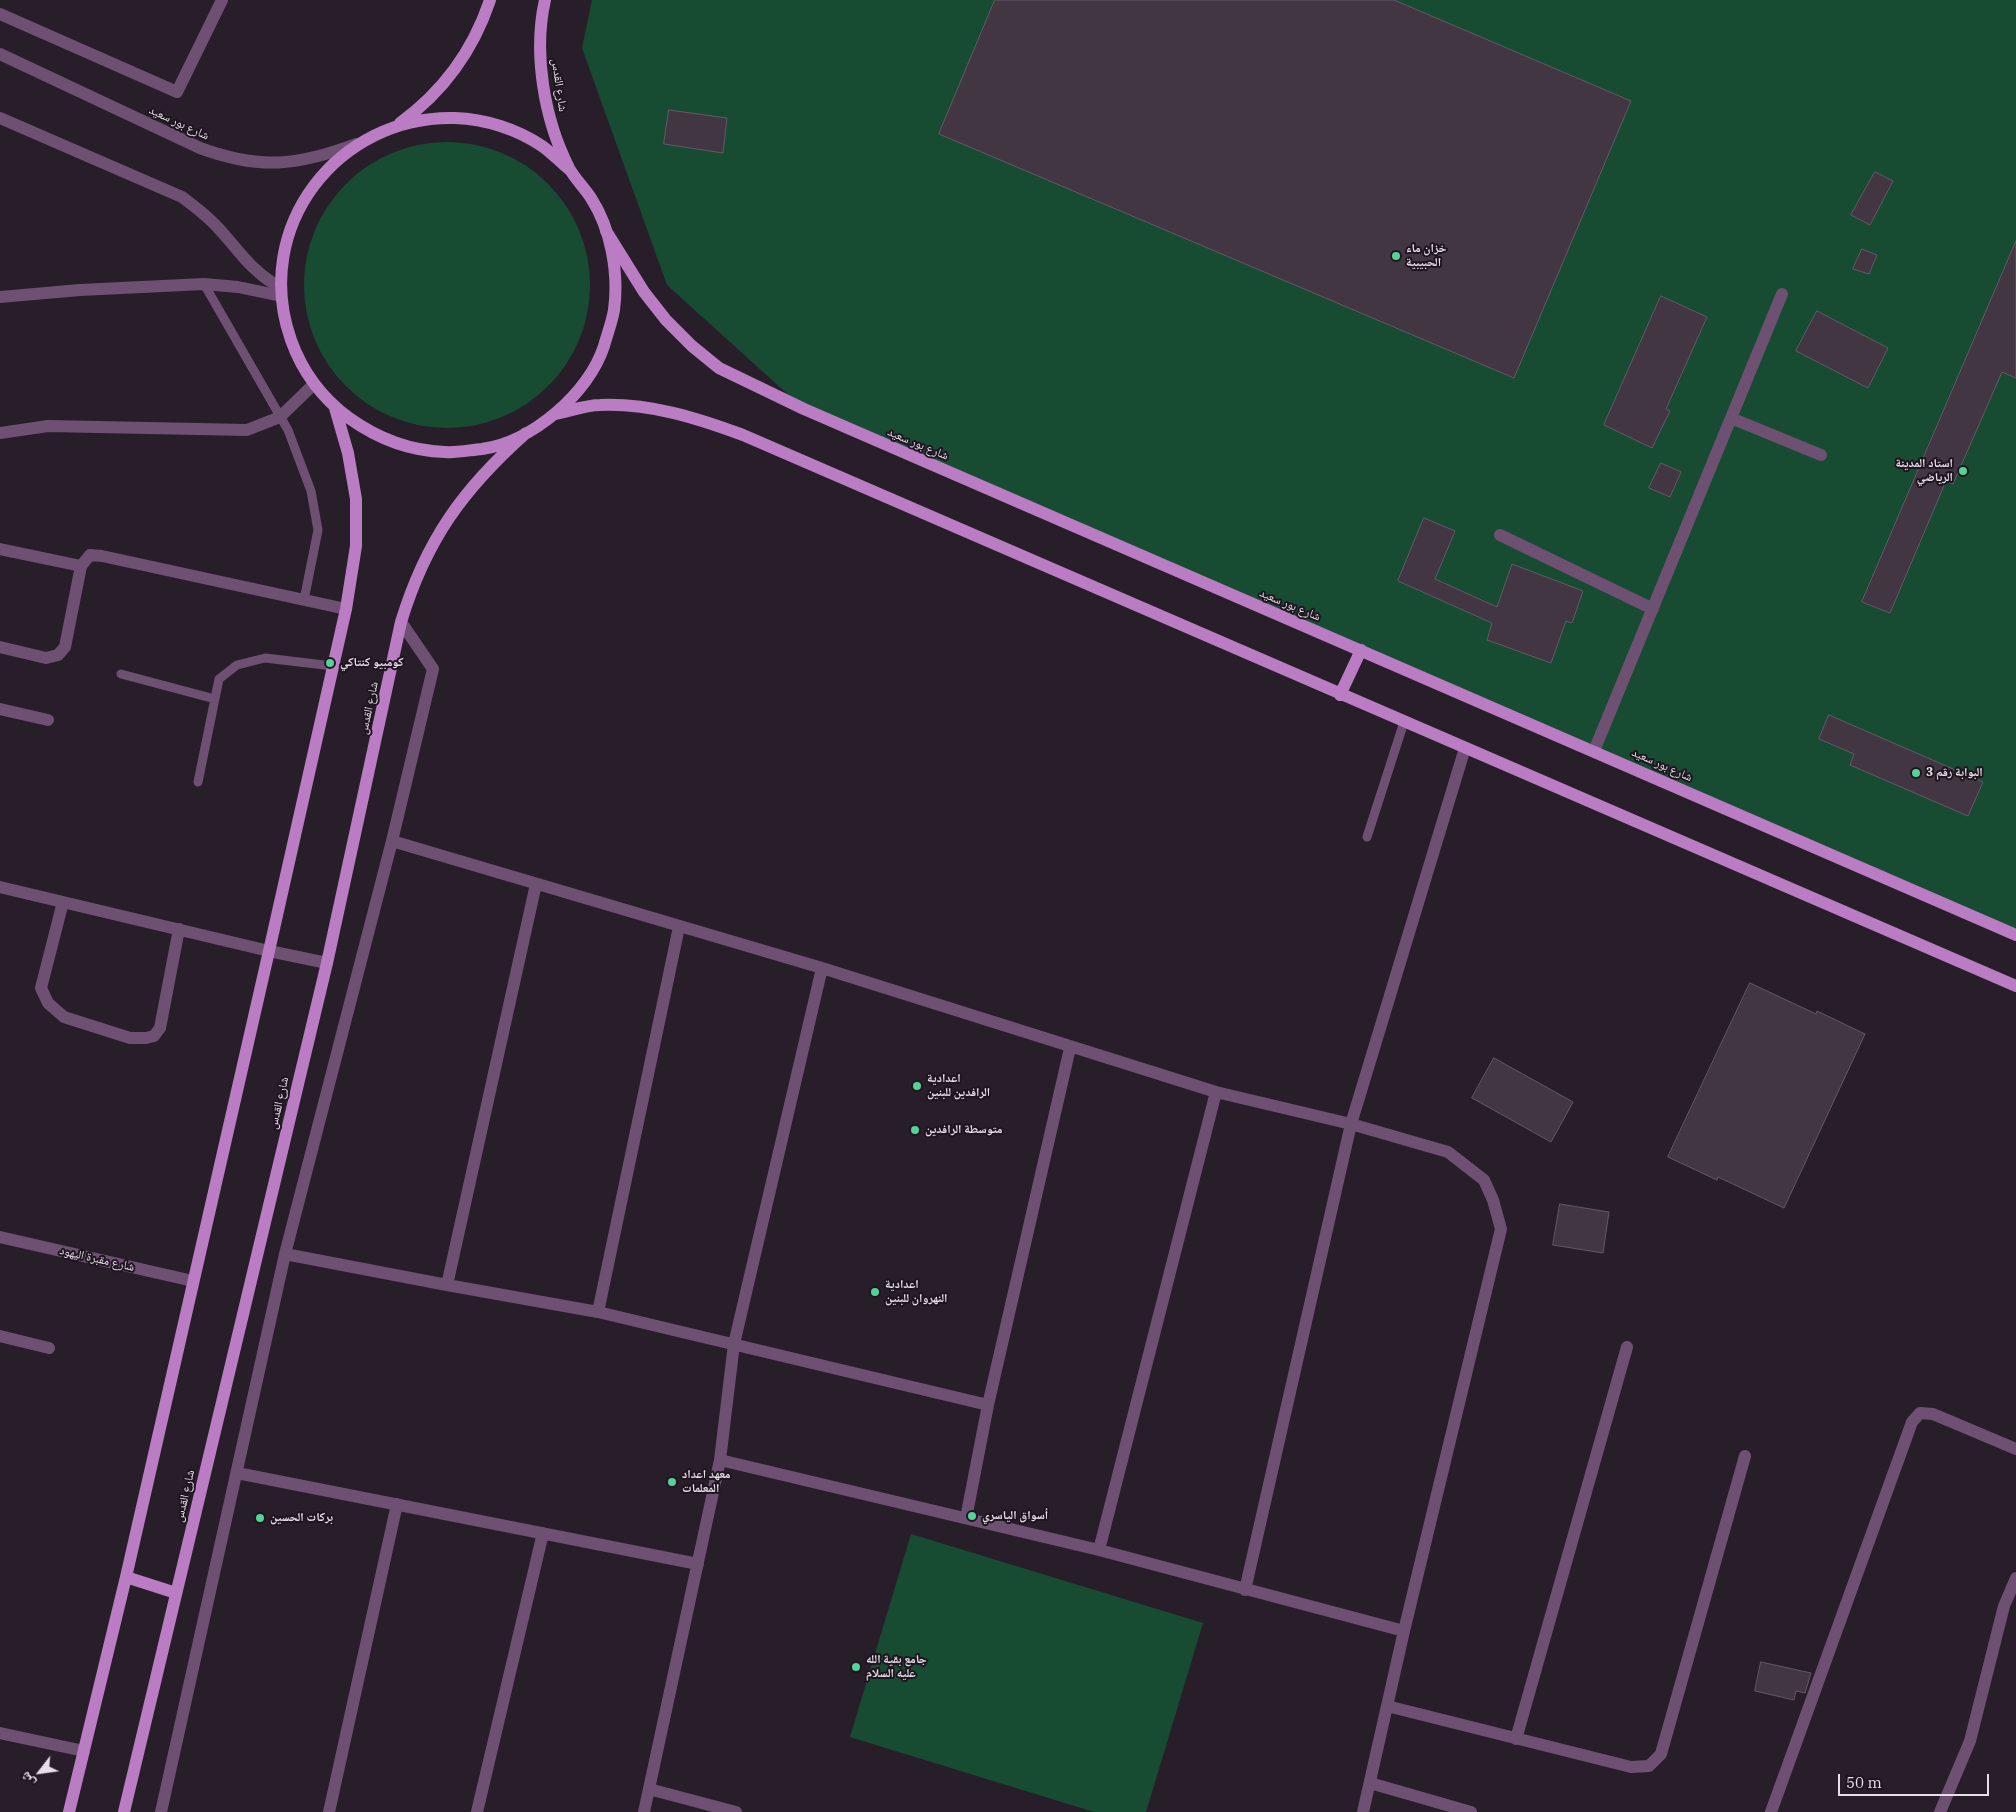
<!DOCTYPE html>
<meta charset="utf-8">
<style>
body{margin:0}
#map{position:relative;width:2016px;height:1812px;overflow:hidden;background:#281e2a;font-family:"IBM Plex Serif","Noto Naskh Arabic",serif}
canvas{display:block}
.north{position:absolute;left:15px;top:1747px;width:50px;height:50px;-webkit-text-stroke:4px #1f1520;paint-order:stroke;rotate:240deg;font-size:14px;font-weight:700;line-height:20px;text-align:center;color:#e6dfe7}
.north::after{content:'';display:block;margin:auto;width:18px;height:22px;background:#e6dfe7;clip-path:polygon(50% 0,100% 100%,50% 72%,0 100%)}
.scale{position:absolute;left:1838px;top:1774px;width:151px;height:22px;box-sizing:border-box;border:2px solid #e6dfe7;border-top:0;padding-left:6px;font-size:15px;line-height:18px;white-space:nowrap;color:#e6dfe7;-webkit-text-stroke:4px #1f1520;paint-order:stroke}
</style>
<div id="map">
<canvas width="2016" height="1812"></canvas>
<div class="north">ش</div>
<div class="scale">50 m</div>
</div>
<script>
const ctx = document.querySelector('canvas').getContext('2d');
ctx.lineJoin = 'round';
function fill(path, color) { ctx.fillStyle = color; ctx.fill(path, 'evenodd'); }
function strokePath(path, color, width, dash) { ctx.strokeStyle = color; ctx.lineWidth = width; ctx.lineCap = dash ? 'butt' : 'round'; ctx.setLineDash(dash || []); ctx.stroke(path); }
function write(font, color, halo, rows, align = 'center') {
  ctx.font = font + ' "IBM Plex Serif","Noto Naskh Arabic",serif'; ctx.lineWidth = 4; ctx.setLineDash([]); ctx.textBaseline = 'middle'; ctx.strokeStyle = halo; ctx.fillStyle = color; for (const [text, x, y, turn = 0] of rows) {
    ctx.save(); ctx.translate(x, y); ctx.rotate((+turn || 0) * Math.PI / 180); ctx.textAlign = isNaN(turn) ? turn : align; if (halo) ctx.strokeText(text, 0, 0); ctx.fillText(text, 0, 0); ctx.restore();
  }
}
fill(new Path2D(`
 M592 0H2016V935L804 409 667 285 582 48Z
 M304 285a143 143 0 1 1 286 0a143 143 0 1 1-286 0Z
 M911 1534 1203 1623 1146 1812H1094L850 1737Z`), '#174c33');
const building = new Path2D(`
 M995 0H1394L1631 101 1514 378 939 134Z
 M669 110 727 118 723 153 664 144Z
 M1875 172 1893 181 1870 225 1851 215Z
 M2016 241V378L2002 372 1953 484 1946 481 1890 613 1862 602Z
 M1862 249 1877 255 1869 274 1853 269Z
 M1661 296 1707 317 1666 409 1670 411 1652 448 1604 425Z
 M1817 311 1888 348 1868 388 1796 351Z
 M1661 463 1681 472 1670 497 1649 488Z
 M1424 518 1455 531 1435 579 1497 607 1512 564 1583 591 1572 623 1566 621 1551 663 1487 640 1492 623 1398 581Z
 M1829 715 1983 782 1968 816 1850 765 1854 754 1819 739Z
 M1750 983 1816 1014 1817 1011 1865 1034 1784 1208 1718 1177 1717 1180 1668 1157Z
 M1494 1058 1573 1102 1551 1142 1472 1098Z
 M1560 1204 1609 1212 1603 1253 1553 1245Z
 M1761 1662 1811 1673 1805 1693 1796 1691 1794 1700 1755 1691Z`);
fill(building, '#413642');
strokePath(building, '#645866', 1);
strokePath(new Path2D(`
 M204 284 288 430 311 491 318 530 304 600
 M121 674 215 699
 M198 782 219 679 237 665 265 658 333 666
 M1367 837 1404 722`), '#6e5072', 9);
strokePath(new Path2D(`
 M0 14 177 92 222 0
 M0 297 80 290 204 284 238 287 281 296
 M1731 418 1821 455
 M0 433 48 426 247 430 280 417 314 384
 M1500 535 1653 609
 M0 549 81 566
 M0 647 46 658 58 655 65 647 81 566 90 555 102 556 346 609
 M0 709 48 720
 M1594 751 1782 294
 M392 841 822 968 1216 1092 1351 1124 1448 1152 1484 1180 1493 1200 1501 1229 1404 1631 1363 1812
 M0 887 269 951 327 963
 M63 902 41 988 48 1003 64 1017 130 1038H146L154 1036 160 1028 179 929
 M0 1237 193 1281
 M285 1254 447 1285 598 1312 988 1405
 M447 1285 536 884
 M598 1312 679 927
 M0 1336 49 1348
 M720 1460 1099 1550 1404 1631
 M237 1473 698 1564
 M966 1518 988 1405 1070 1048
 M1099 1550 1216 1092
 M1245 1590 1351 1124 1465 748
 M1387 1706 1631 1767 1649 1766 1661 1754 1745 1456
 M0 1733 84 1751
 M1516 1739 1627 1347
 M1370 1783 1471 1812
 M649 1789 736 1812
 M161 1812 285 1254 392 841 433 669 401 622
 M329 1812 397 1504
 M477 1812 543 1533
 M644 1812 720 1460 734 1344 822 968
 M1771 1812 1912 1422 1920 1413 1933 1414 2016 1449
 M1940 1812 1970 1741 2004 1606 2016 1578`), '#6e5072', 12);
strokePath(new Path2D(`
 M0 54 200 148C260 170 297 166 356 144
 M0 118 182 197C195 207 209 217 220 230 242 254 252 272 281 288`), '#6e5072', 12);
strokePath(new Path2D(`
 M545 0C533 53 544 119 569 168 575 179 584 187 591 198 611 229 619 273 614 310 612 322 607 335 604 346 589 393 532 442 482 449 470 450 457 453 445 452 410 451 377 438 349 418 322 398 302 371 291 340 251 227 338 115 455 118 485 119 517 129 542 146 552 153 561 163 570 170
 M400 123C444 91 473 51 490 0
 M606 231 644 292 666 320 692 346 719 368 804 409 2016 935
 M555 414C570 411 586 405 600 405 650 403 697 418 743 435L2016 986
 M1340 695 1361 650
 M126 1577 176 1593
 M69 1812 126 1577 269 951 346 609 356 546V499L348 453 335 408
 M124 1812 327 963 401 622C426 540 463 489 526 433`), '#ba7cc3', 12);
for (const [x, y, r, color] of [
 [1396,256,5,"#53d396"],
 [1963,471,5,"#53d396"],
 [330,663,5,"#53d396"],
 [1916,773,5,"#53d396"],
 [917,1086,5,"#53d396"],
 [915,1130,5,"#53d396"],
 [875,1292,5,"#53d396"],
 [672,1482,5,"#53d396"],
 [972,1516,5,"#53d396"],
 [260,1518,5,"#53d396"],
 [856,1667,5,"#53d396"]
]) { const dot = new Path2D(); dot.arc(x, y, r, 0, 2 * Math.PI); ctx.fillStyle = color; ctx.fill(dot); strokePath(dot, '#1f1520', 2); }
write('12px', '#e6dfe7', '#1f1520', [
 ["شارع القدس",559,85,82],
 ["شارع بور سعيد",179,123,25],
 ["شارع بور سعيد",918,444,23],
 ["شارع بور سعيد",1290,605,23],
 ["شارع القدس",369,708,-78],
 ["شارع بور سعيد",1662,765,24],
 ["شارع القدس",279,1103,-77],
 ["شارع مقبرة اليهود",97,1259,13],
 ["شارع القدس",185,1496,-77]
]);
write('bold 12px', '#e6dfe7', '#1f1520', [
 ["خزان ماء",1406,249],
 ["الحبيبية",1406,263],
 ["استاد المدينة",1953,464,"right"],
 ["الرياضي",1953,478,"right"],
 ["كومبيو كنتاكي",340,663],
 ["البوابة رقم 3",1926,773],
 ["اعدادية",927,1079],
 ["الرافدين للبنين",927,1093],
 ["متوسطة الرافدين",925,1130],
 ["اعدادية",885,1285],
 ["النهروان للبنين",885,1299],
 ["معهد اعداد",682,1475],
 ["المعلمات",682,1489],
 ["أسواق الياسري",982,1516],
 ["بركات الحسين",270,1518],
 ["جامع بقية الله",866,1660],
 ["عليه السلام",866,1674]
], 'left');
</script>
